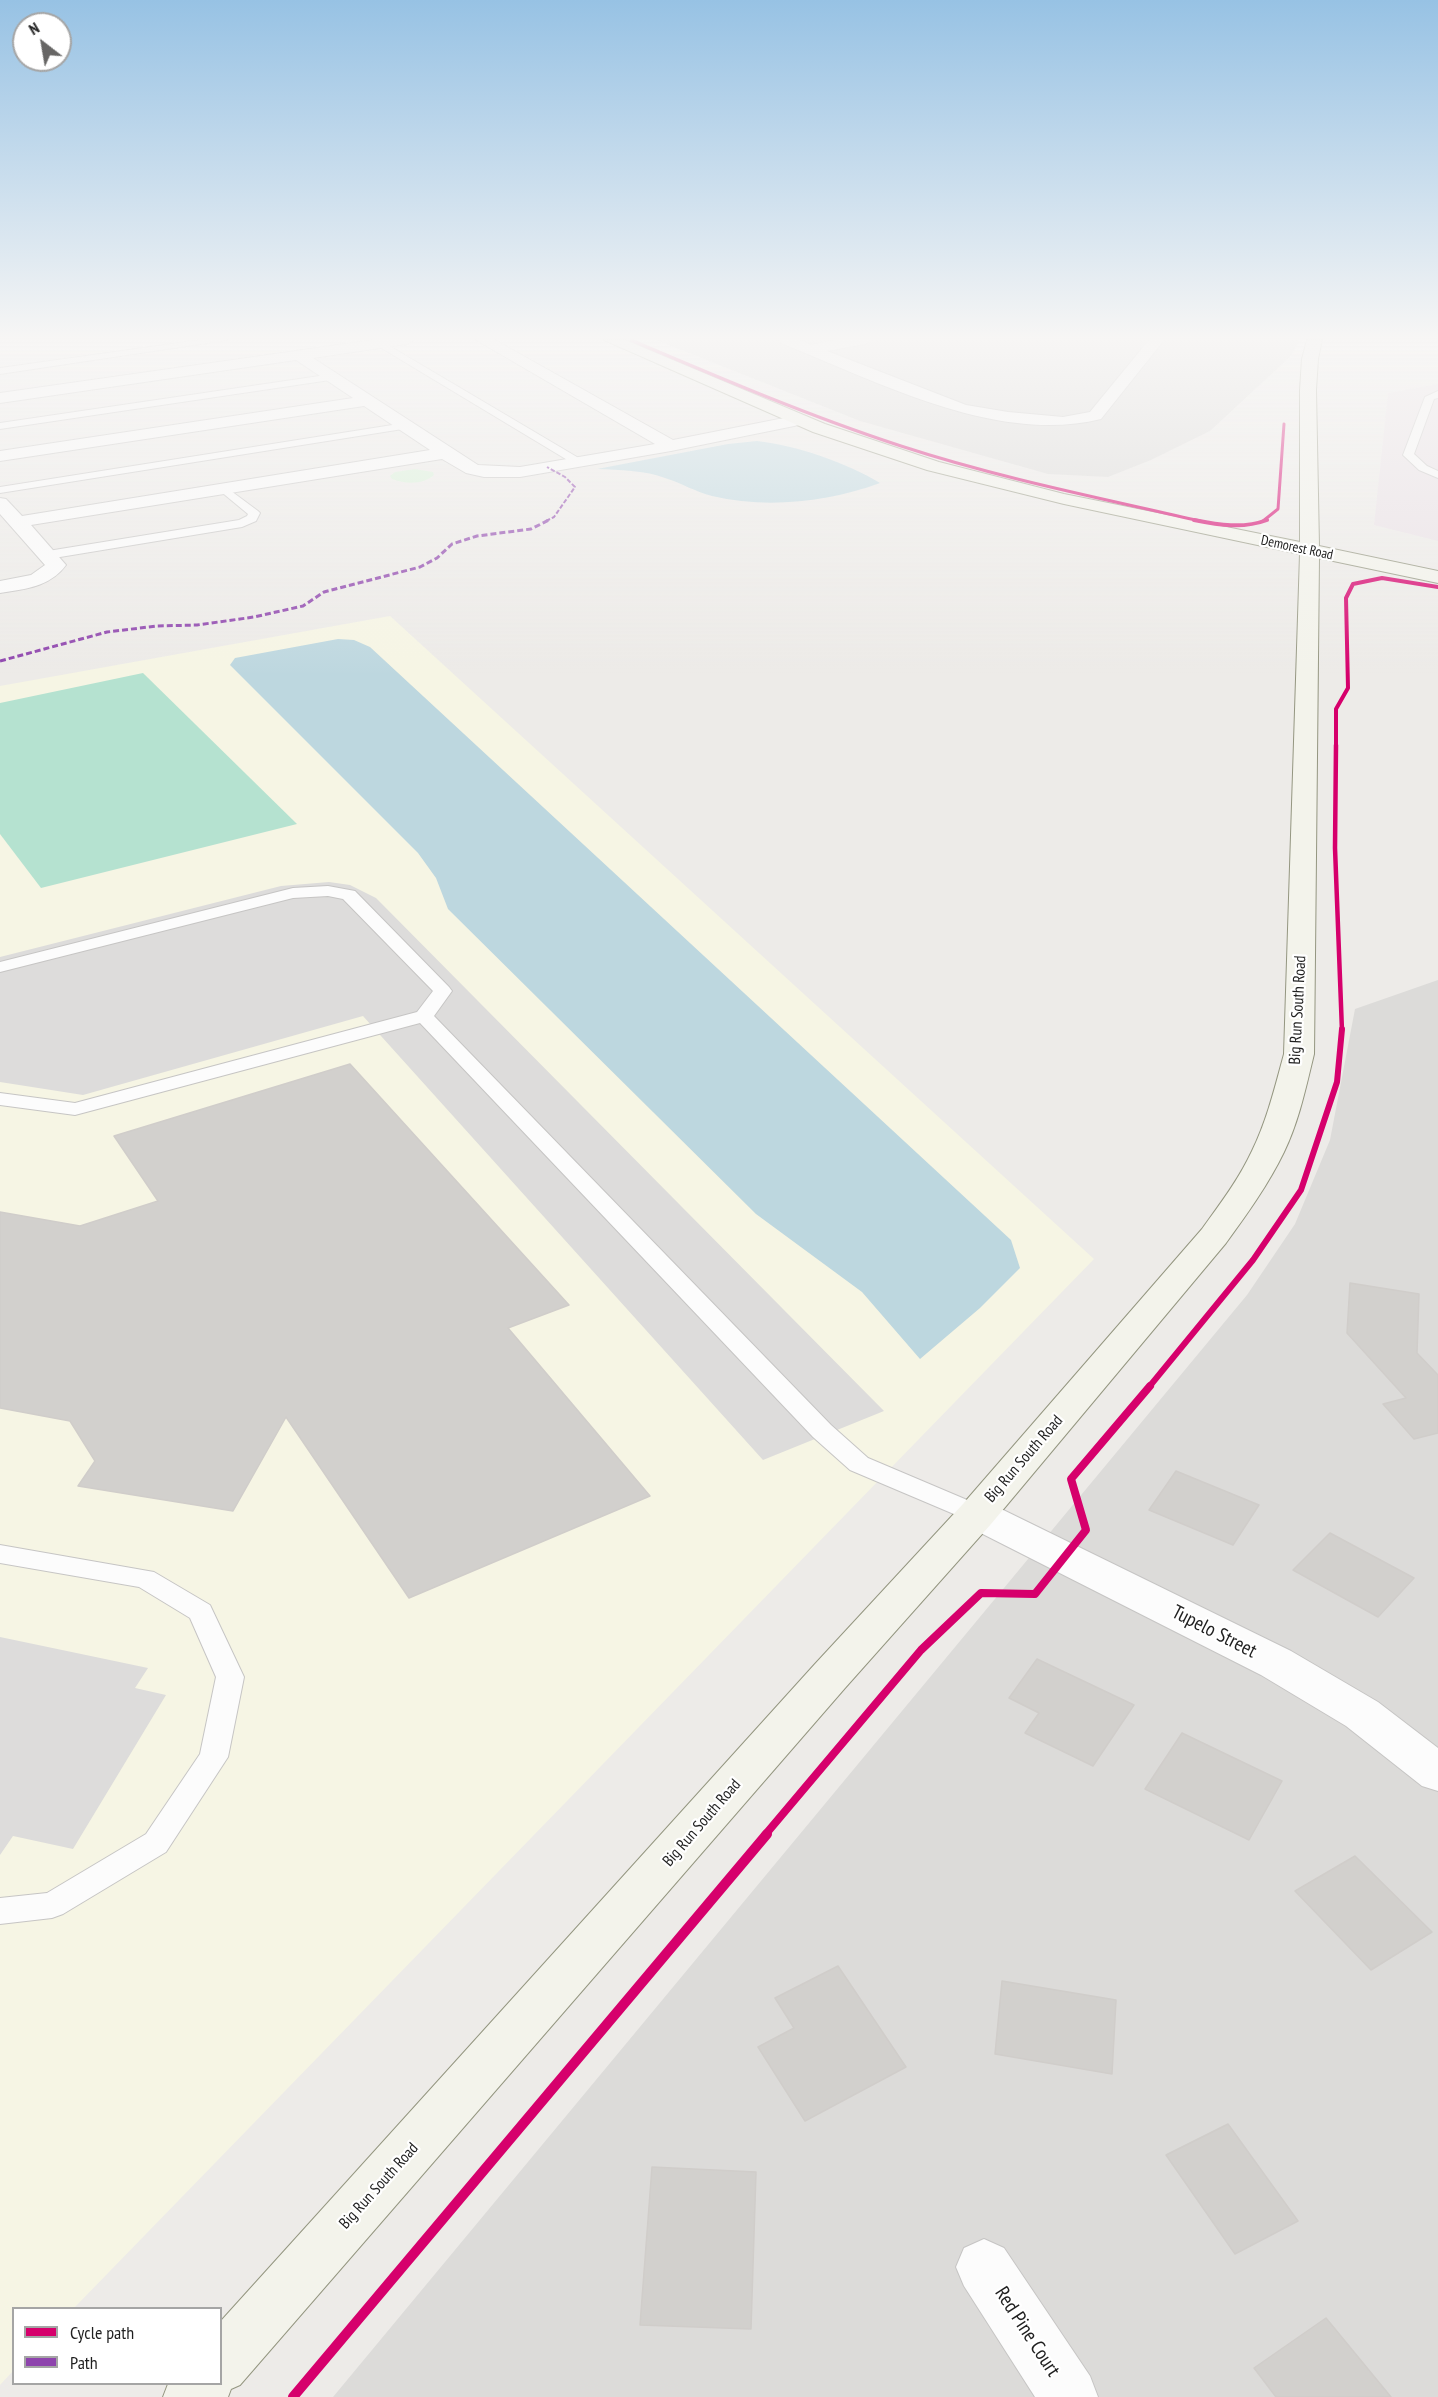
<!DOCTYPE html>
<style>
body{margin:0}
#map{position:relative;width:1438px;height:2397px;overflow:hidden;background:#edebe8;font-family:"PT Sans Narrow",sans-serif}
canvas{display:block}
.legend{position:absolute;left:12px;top:2307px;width:210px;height:78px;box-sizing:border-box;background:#fff;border:2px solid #a5a5a5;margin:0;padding:8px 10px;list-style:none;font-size:18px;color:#1f1f1f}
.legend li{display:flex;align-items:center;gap:12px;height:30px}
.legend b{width:30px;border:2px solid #a5a5a5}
.north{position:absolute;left:12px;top:12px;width:60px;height:60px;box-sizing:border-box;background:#fff;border:2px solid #a5a5a5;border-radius:50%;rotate:329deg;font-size:16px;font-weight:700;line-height:24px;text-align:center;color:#1f1f1f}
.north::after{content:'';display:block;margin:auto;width:21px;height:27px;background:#676665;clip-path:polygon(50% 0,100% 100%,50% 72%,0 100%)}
</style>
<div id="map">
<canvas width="1438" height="2397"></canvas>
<ul class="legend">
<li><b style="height:8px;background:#d6006c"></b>Cycle path</li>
<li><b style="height:8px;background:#8e44ad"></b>Path</li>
</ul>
<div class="north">N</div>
</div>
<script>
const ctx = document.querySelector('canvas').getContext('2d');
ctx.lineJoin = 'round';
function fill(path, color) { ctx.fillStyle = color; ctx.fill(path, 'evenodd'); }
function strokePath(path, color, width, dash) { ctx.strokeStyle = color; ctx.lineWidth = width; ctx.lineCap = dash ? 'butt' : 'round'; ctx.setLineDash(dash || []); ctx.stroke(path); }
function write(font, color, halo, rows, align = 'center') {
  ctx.font = font + ' "PT Sans Narrow",sans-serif'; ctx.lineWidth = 4.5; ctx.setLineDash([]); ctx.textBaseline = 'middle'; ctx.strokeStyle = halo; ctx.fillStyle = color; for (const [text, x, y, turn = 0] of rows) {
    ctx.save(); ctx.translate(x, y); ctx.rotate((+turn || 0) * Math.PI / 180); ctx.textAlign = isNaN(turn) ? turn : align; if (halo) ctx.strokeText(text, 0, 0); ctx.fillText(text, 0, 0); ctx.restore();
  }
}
fill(new Path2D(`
 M656 340H1300L1291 356 1210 431 1151 460 1108 477 1048 474 860 421Z
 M1438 980V2397H333L1247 1295 1295 1224 1330 1140 1355 1009Z`), '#dcdbd9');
fill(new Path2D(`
 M1438 384V541L1374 525 1388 393Z`), '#eae1e6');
fill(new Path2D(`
 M390 616 1094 1259 74 2308H14L13 2371 0 2385V686Z`), '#f6f5e4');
fill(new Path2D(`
 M415 469 433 472 434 475C423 485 405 484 392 479L390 476 395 472Z`), '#d7f2d7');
fill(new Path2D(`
 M143 673 297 824 41 888 0 834V703Z`), '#b5e2d0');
fill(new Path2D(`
 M329 882 350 885 376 898 884 1411 763 1460 363 1016 83 1095 0 1082V957L281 886Z
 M0 1637 148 1668 135 1688 166 1695 73 1849 13 1836 0 1855Z`), '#dddcdb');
fill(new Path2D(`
 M757 441C796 445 847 463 880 483 828 502 767 509 712 496 696 492 681 483 665 478 643 470 620 470 597 469L728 444Z
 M338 639 354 640 370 647 1011 1240 1020 1268 980 1308 920 1359 862 1292 756 1214 448 909 436 878 418 853 230 665 235 658Z`), '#bdd7df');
const building = new Path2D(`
 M350 1064 569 1305 508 1328 650 1496 409 1598 286 1417 233 1511 78 1486 95 1461 70 1421 0 1408V1212L80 1226 158 1201 114 1136Z
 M1350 1283 1419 1294 1417 1353 1438 1375V1433L1414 1439 1383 1404 1406 1398 1347 1333Z
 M1176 1471 1259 1505 1233 1545 1149 1510Z
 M1330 1533 1414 1578 1378 1617 1293 1570Z
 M1037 1659 1134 1705 1093 1766 1025 1733 1039 1713 1009 1698Z
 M1182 1733 1282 1781 1249 1840 1145 1789Z
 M1355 1856 1432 1932 1371 1970 1295 1891Z
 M838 1966 906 2067 805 2121 758 2047 794 2028 775 1998Z
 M1002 1981 1116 2000 1112 2074 995 2054Z
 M1228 2124 1298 2221 1235 2254 1166 2155Z
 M652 2167 756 2172 751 2329 640 2325Z
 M1326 2318 1391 2397H1276L1254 2368Z`);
fill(building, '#d2d0cd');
strokePath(building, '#d0cdca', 1.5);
const lane = new Path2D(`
 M200 340H227L0 374V368Z
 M381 341 582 460 584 462 582 464H574L378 346V342Z
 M333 374 338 377 337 379 0 429V423Z
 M1438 391V398L1434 399 1414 454 1427 466 1438 471V478L1419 470 1403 455 1425 397Z
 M405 423 409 424V428L0 493V487Z
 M223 485 258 511 260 513 256 521 242 527 48 559 42 555 48 551 239 520 247 516 248 514 219 490 217 488Z
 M328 886 355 891 449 987 452 991 434 1016 831 1425 868 1458 986 1508 990 1514 986 1520 977 1523 968 1520 850 1470 813 1437 420 1023 75 1115 0 1105V1093L75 1103 417 1012 433 991 343 899 328 896 293 898 0 972V962L293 888Z
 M0 1545 154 1572 210 1605 244 1677 228 1757 166 1852 63 1914 52 1918 0 1924V1898L47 1893 146 1834 200 1754 216 1677 190 1618 139 1587 0 1563Z`);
const street = new Path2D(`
 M373 340H414L407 344 313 358 478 465 520 467 655 444 476 340H495L673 440 799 415 807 420 799 425 671 451 520 477H484L466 473 442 459 31 525 66 565C50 587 25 589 0 593V581L31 575 45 565 0 514V498L6 499 22 516 430 450 364 406 0 461V451L353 398 296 360 0 403V393Z
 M779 340H800L811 345 836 340H872L865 344 827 351 966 405 1008 412 1063 417 1090 412 1149 340H1164L1101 419C997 445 876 381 781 343Z
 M977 1500 991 1504 1291 1651 1378 1702 1438 1748V1791L1422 1786 1346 1726 1261 1675 963 1524 957 1514 963 1504Z
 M984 2239 1004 2248 1090 2376 1098 2397H1035L964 2286 956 2267 964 2248Z`);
const secondary = new Path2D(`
 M604 340H625L825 424 939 462 1064 494 1300 542V390L1302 359 1307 340H1322L1318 359 1316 390 1319 546 1438 571V583L1319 558 1314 1054C1306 1087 1299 1121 1284 1152 1268 1185 1247 1214 1226 1243L991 1524 845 1688 240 2385 231 2389 228 2397H163L168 2384H220V2322L815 1664 963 1504 1202 1229C1220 1204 1239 1179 1252 1151 1267 1120 1275 1087 1284 1054L1300 554 1064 504 927 470 813 432Z`);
strokePath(lane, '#c6c5c4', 2);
strokePath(street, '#c6c5c4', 2);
strokePath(secondary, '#949680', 2);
fill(lane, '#fcfcfc');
fill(street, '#fcfcfc');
fill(secondary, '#f3f3eb');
strokePath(new Path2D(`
 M546 521 554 517 575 487 565 477 547 467`), '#8e44ad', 2, [4.5, 2]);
strokePath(new Path2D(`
 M0 661 107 632 157 626 197 625 254 617 303 606 324 592 420 567 437 558 452 544 477 536 531 529 549 520`), '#8e44ad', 3, [6, 3]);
strokePath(new Path2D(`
 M631 340C720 378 809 416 901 446 999 478 1100 498 1200 521
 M1263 521 1278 509 1284 424`), '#d6006c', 3);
strokePath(new Path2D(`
 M1194 520C1219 525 1243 529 1267 520
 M1336 747V709L1348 688 1346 598 1353 584 1382 578 1438 587`), '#d6006c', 4);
strokePath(new Path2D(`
 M1336 745 1335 848 1342 1031`), '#d6006c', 4.5);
strokePath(new Path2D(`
 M1149 1387 1253 1260 1301 1190 1337 1082 1342 1029`), '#d6006c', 6);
strokePath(new Path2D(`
 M765 1835 921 1650 981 1593 1035 1594 1086 1530 1071 1479 1150 1386`), '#d6006c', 8);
strokePath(new Path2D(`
 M293 2397 767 1834`), '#d6006c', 10);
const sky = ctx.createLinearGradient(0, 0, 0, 676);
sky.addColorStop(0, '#97c2e4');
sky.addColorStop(0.5, '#f7f6f5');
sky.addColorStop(1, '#f7f6f500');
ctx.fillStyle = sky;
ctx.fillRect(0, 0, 1438, 676);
write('14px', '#1f1f1f', '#fff', [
 ["Demorest Road",1297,548,12]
]);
write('16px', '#1f1f1f', '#fff', [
 ["Big Run South Road",1298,1010,-87],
 ["Big Run South Road",1024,1459,-49],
 ["Big Run South Road",702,1823,-49],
 ["Big Run South Road",379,2186,-48]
]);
write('20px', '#1f1f1f', '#fff', [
 ["Tupelo Street",1214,1632,27],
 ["Red Pine Court",1027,2332,57]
]);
</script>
